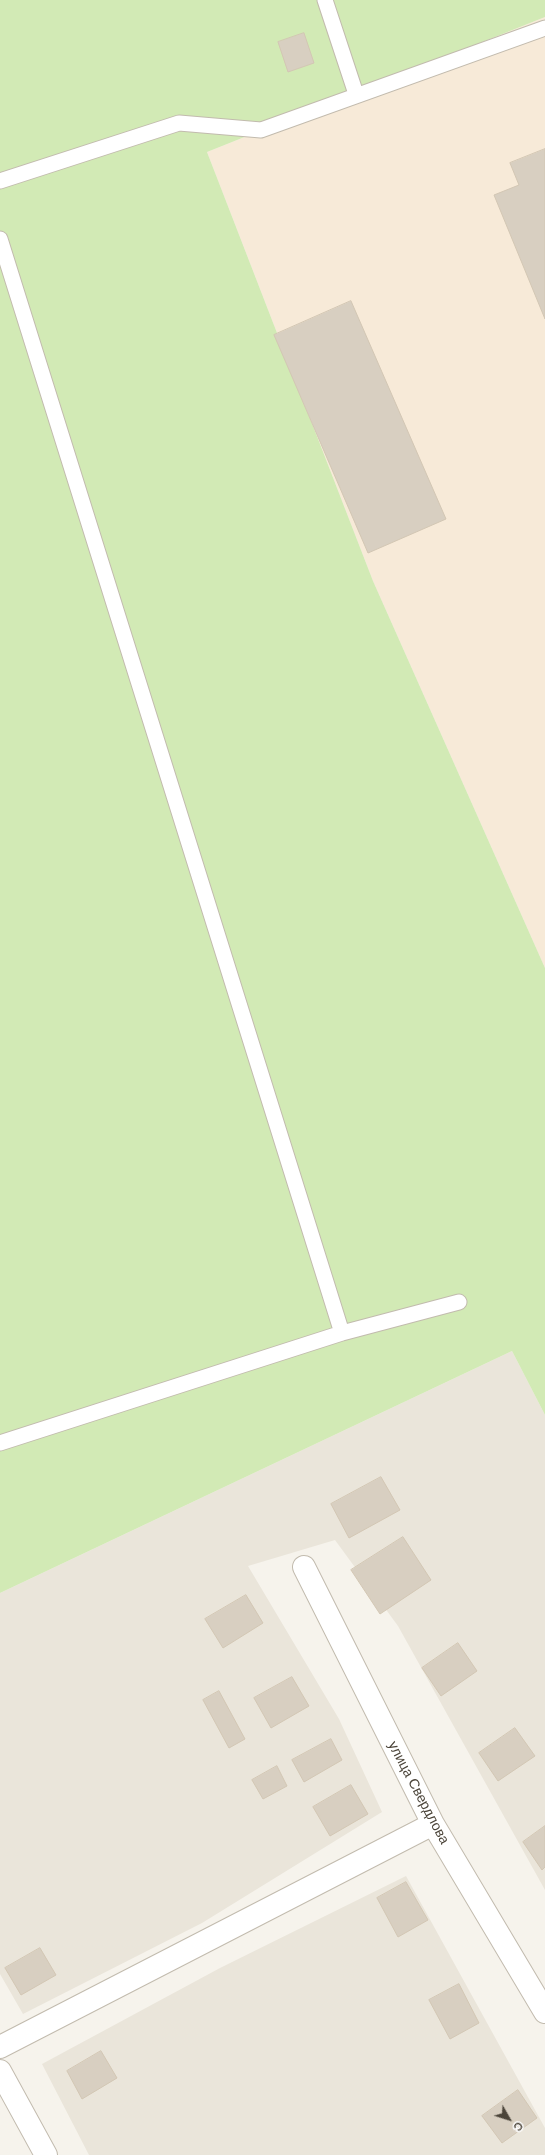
<!DOCTYPE html>
<meta charset="utf-8">
<style>
body{margin:0}
#map{position:relative;width:545px;height:2155px;overflow:hidden;background:#f6f3ec;font-family:"DM Sans",sans-serif}
canvas{display:block}
.north{position:absolute;left:489px;top:2099px;width:40px;height:40px;-webkit-text-stroke:3px #fff;paint-order:stroke;rotate:129deg;font-size:11px;font-weight:700;line-height:16px;text-align:center;color:#4b4439}
.north::after{content:'';display:block;margin:auto;width:14px;height:18px;background:#4b4439;clip-path:polygon(50% 0,100% 100%,50% 72%,0 100%)}
</style>
<div id="map">
<canvas width="545" height="2155"></canvas>
<div class="north">С</div>
</div>
<script>
const ctx = document.querySelector('canvas').getContext('2d');
ctx.lineJoin = 'round';
function fill(path, color) { ctx.fillStyle = color; ctx.fill(path, 'evenodd'); }
function strokePath(path, color, width, dash) { ctx.strokeStyle = color; ctx.lineWidth = width; ctx.lineCap = dash ? 'butt' : 'round'; ctx.setLineDash(dash || []); ctx.stroke(path); }
function write(font, color, halo, rows, align = 'center') {
  ctx.font = font + ' "DM Sans",sans-serif'; ctx.lineWidth = 3.5; ctx.setLineDash([]); ctx.textBaseline = 'middle'; ctx.strokeStyle = halo; ctx.fillStyle = color; for (const [text, x, y, turn = 0] of rows) {
    ctx.save(); ctx.translate(x, y); ctx.rotate((+turn || 0) * Math.PI / 180); ctx.textAlign = isNaN(turn) ? turn : align; if (halo) ctx.strokeText(text, 0, 0); ctx.fillText(text, 0, 0); ctx.restore();
  }
}
fill(new Path2D(`
 M512 1351 545 1415V1890L398 1626 335 1540 248 1566 339 1719 382 1812 202 1923 23 2014 0 1974V1593Z
 M406 1876 545 2128V2155H89L42 2064 220 1968Z`), '#eae5da');
fill(new Path2D(`
 M545 17V968L373 581 207 152Z`), '#f7ead8');
fill(new Path2D(`
 M0 0H545V17L207 152 373 581 545 968V1415L512 1351 0 1593Z`), '#d2eab5');
const building = new Path2D(`
 M304 33 314 63 288 72 278 42Z
 M545 149V319L494 195 519 185 510 163Z
 M351 301 446 519 368 553 274 335Z
 M381 1477 400 1510 349 1538 331 1504Z
 M403 1537 431 1580 380 1614 351 1570Z
 M246 1595 263 1623 223 1648 205 1619Z
 M458 1643 477 1671 441 1696 422 1668Z
 M292 1677 309 1706 271 1728 254 1698Z
 M219 1691 245 1739 229 1748 203 1700Z
 M515 1728 535 1756 498 1781 479 1753Z
 M331 1739 342 1760 304 1782 292 1760Z
 M277 1766 287 1786 263 1799 252 1780Z
 M351 1785 368 1814 330 1836 313 1807Z
 M545 1826V1867L542 1870 523 1842Z
 M406 1882 428 1920 398 1937 377 1898Z
 M40 1948 56 1975 21 1995 5 1968Z
 M459 1984 479 2023 450 2039 429 2000Z
 M101 2051 117 2078 82 2099 67 2071Z
 M518 2090 537 2118 502 2143 482 2116Z`);
fill(building, '#d8cfc1');
strokePath(building, '#d3c7b4', 1);
const lane = new Path2D(`
 M325 0 356 94
 M0 181 179 123 261 130 545 28
 M0 239 342 1333
 M0 1443 342 1333 459 1302`);
const street = new Path2D(`
 M304 1567 433 1824 545 2012
 M0 2047 433 1824
 M0 2071 46 2155`);
strokePath(lane, '#c2bbae', 17);
strokePath(street, '#c2bbae', 24);
strokePath(lane, '#fff', 15);
strokePath(street, '#fff', 22);
write('14px', '#4b4439', '#fff', [
 ["улица Свердлова",418,1793,62]
]);
</script>
